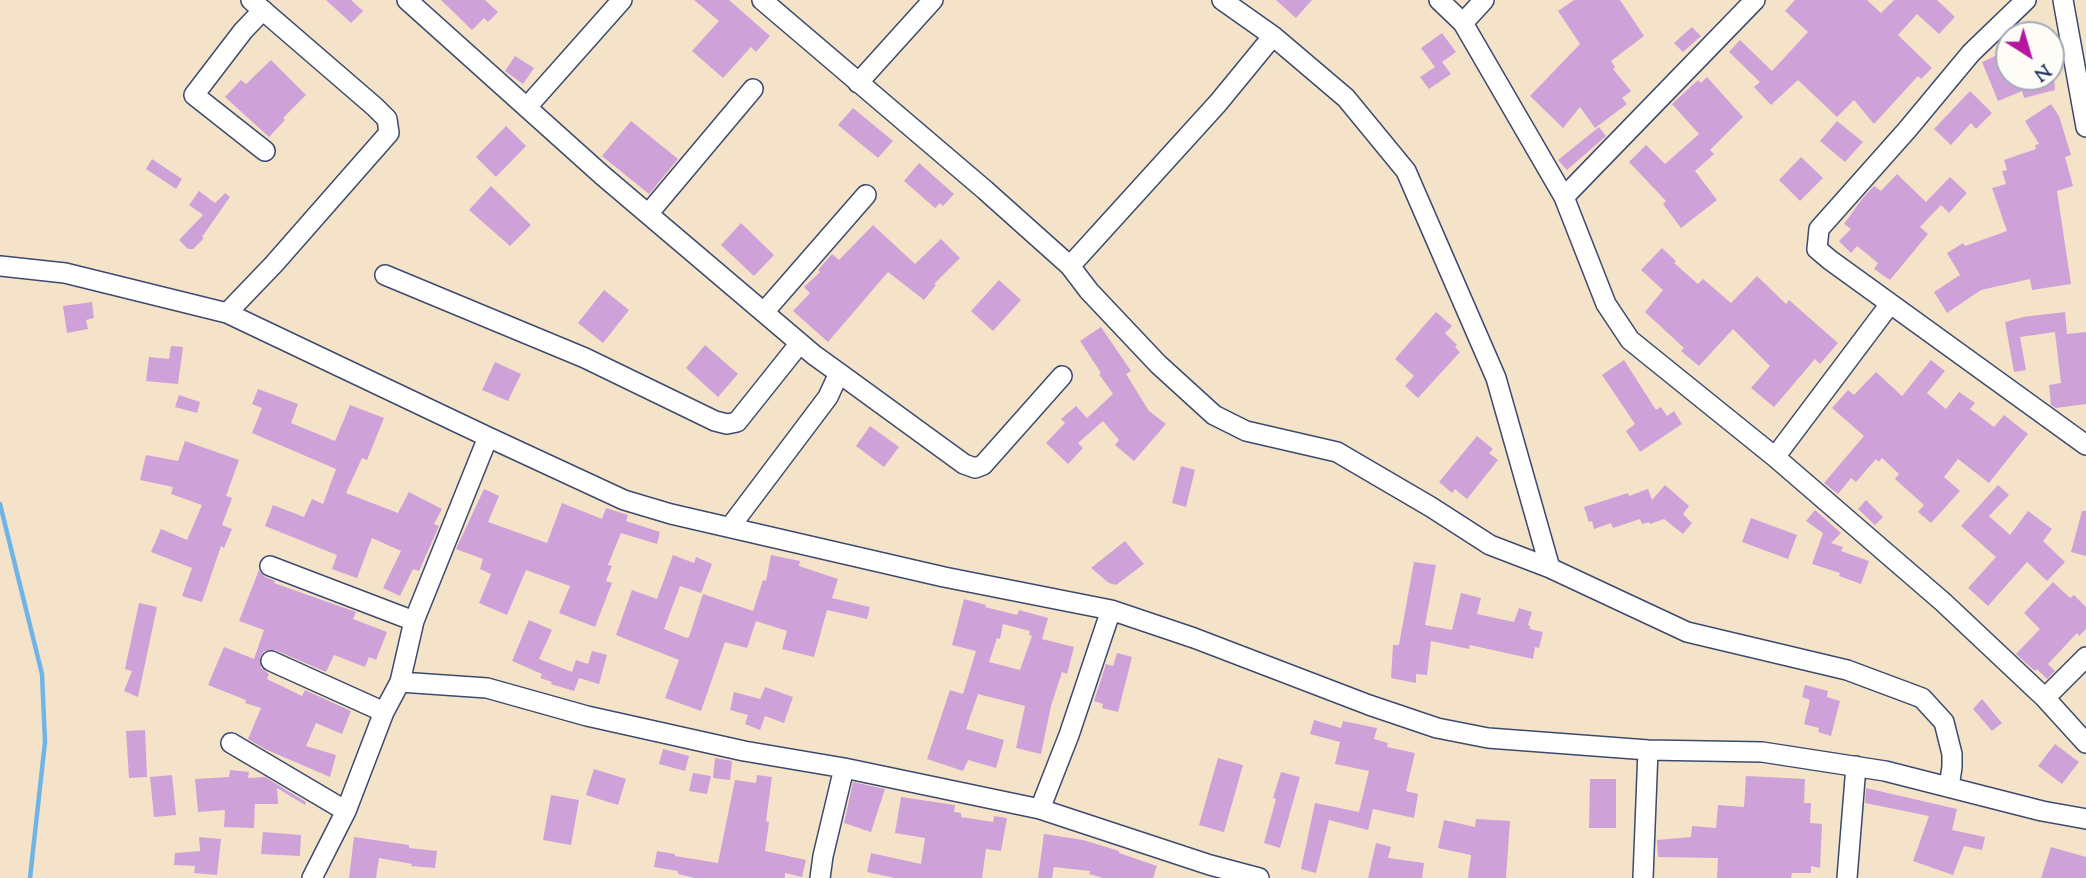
<!DOCTYPE html>
<style>
body{margin:0}
#map{position:relative;width:2086px;height:878px;overflow:hidden;background:#f4e3c9;font-family:"Sorts Mill Goudy",serif}
canvas{display:block}
.north{position:absolute;left:1995px;top:21px;width:70px;height:70px;box-sizing:border-box;background:#fdfcf7;border:2px solid #a3aaba;border-radius:50%;rotate:143deg;font-size:19px;font-weight:700;line-height:28px;text-align:center;color:#1b2f5e}
.north::after{content:'';display:block;margin:auto;width:24px;height:32px;background:#b5179e;clip-path:polygon(50% 0,100% 100%,50% 72%,0 100%)}
</style>
<div id="map">
<canvas width="2086" height="878"></canvas>
<div class="north">N</div>
</div>
<script>
const ctx = document.querySelector('canvas').getContext('2d');
ctx.lineJoin = 'round';
function strokePath(path, color, width, dash) { ctx.strokeStyle = color; ctx.lineWidth = width; ctx.lineCap = dash ? 'butt' : 'round'; ctx.setLineDash(dash || []); ctx.stroke(path); }
function fill(path, color) { ctx.fillStyle = color; ctx.fill(path, 'evenodd'); }
strokePath(new Path2D(`
 M0 504 42 674 45 742 30 878`), '#6fb4e5', 4.5);
fill(new Path2D(`
 M326 0H351L363 11 351 23Z
 M441 0H485L498 12 488 22 484 18 472 30Z
 M694 0H729L770 36 756 52 751 47 723 78 692 51 719 21Z
 M1276 0H1312L1296 18Z
 M1574 0H1620L1644 36 1611 61 1615 67 1613 69 1631 91 1622 98 1627 104 1595 128 1580 107 1563 128 1530 96 1580 44 1558 11Z
 M1795 0H1867L1881 13 1894 0H1937L1955 17 1939 34 1917 14 1898 35 1932 68 1921 79 1918 76 1874 124 1854 100 1837 117 1798 80 1771 105 1754 87 1760 82 1729 52 1740 40 1772 71 1808 32 1785 11Z
 M1692 27 1701 36 1683 52 1674 43Z
 M1442 33 1456 52 1442 62 1451 74 1429 89 1420 77 1435 67 1421 48Z
 M2002 53 2009 70V77H2054L2055 90 2024 98 2022 91 1998 101 1982 62Z
 M515 56 534 68 523 84 505 71Z
 M271 60 306 95 283 118 285 120 269 137 225 97 241 80 246 84Z
 M1707 77 1743 117 1710 150 1714 154 1695 171 1717 200 1681 228 1663 204 1666 201 1629 162 1646 145 1665 164 1699 134 1672 104 1698 80 1701 83Z
 M1970 91 1992 113 1976 129 1971 123 1951 145 1934 129Z
 M2051 104 2059 116 2071 155 2065 157 2073 186 2057 191 2071 284 2032 290 2030 279 1981 290 1947 313 1934 292 1960 275 1947 253 1963 243 1965 246 2007 231 1992 188 2006 184 2002 171 2007 170 2004 160 2036 149 2035 145 2039 144 2025 121Z
 M853 108 893 141 878 158 838 125Z
 M631 121 678 159 649 194 602 156Z
 M1837 121 1863 142 1845 162 1820 141Z
 M506 126 526 146 496 177 476 157Z
 M1599 127 1606 136 1567 170 1558 160Z
 M1801 157 1823 178 1800 201 1779 180Z
 M152 159 182 179 176 189 146 169Z
 M919 163 954 194 943 206 940 203 935 208 904 181Z
 M1897 174 1926 202 1950 177 1967 193 1949 213 1941 205 1920 227 1928 234 1890 280 1874 269 1878 263 1857 246 1851 253 1839 241 1851 229 1844 224 1862 199 1874 186 1881 191Z
 M491 186 531 225 510 246 469 210Z
 M199 191 215 203 225 193 230 197 202 237 204 238 193 249H188L179 240 203 215 189 205Z
 M741 223 774 255 754 276 721 245Z
 M873 225 915 264 941 239 960 258 934 284 936 285 924 300 888 272 828 342 793 311 810 293 804 287 820 272 818 270 832 254 839 260Z
 M1662 248 1676 261 1674 263 1698 284 1703 279 1731 303 1757 276 1786 304 1789 300 1838 343 1820 364 1815 359 1774 407 1751 388 1770 366 1733 329 1699 366 1681 351 1684 348 1645 312 1663 290 1641 270Z
 M999 280 1021 300 993 331 971 311Z
 M604 290 629 310 603 343 578 323Z
 M92 302 94 318 86 320 88 329 67 333 63 306Z
 M1436 312 1452 326 1445 333 1457 345 1455 347 1460 352 1418 398 1405 386 1414 376 1395 359Z
 M2065 312 2067 334 2086 332V404L2056 408 2051 405 2049 385 2061 383 2055 332 2020 337 2026 370 2014 372 2005 322 2023 317Z
 M1101 327 1131 371 1126 374 1149 411 1166 424 1134 461 1115 445 1119 440 1103 421 1078 443 1083 448 1068 464 1046 443 1065 423 1061 419 1076 406 1087 418 1113 394 1099 374 1101 373 1080 341Z
 M705 345 738 374 718 397 686 368Z
 M171 346 183 347 178 384 146 381 149 357 169 359Z
 M1624 360 1656 410 1661 407 1667 416 1674 411 1682 424 1640 452 1626 431 1635 424 1602 375Z
 M1931 360 1945 371 1927 393 1946 409 1959 392 1975 403 1970 409 1994 427 2004 415 2028 434 1989 483 1958 459 1944 477 1960 491 1931 523 1918 512 1924 505 1895 479 1899 474 1882 458 1879 462 1876 459 1856 482 1851 478 1838 494 1824 483 1864 436 1832 408 1848 390 1854 395 1876 372 1902 396Z
 M495 362 521 374 508 401 482 390Z
 M258 389 298 404 291 423 335 441 350 405 384 418 367 460 362 458 346 493 398 513 409 492 442 509 434 524 439 526 419 571 413 569 400 596 383 588 401 551 372 538 357 578 332 569 337 555 265 526 273 505 304 517 312 499 323 504 336 469 252 433 262 408 252 404Z
 M179 395 200 402 197 413 175 407Z
 M870 426 899 447 884 467 856 446Z
 M1477 436 1493 449 1489 453 1498 460 1467 499 1455 489 1452 493 1439 482Z
 M185 441 239 460 226 496 232 498 222 525 232 529 224 548 221 546 202 602 182 596 192 568 151 552 161 529 187 540 202 505 171 494 173 487 140 480 146 455 178 461Z
 M1181 466 1195 470 1186 507 1172 503Z
 M1665 485 1689 506 1683 514 1692 523 1683 534 1664 519 1650 524 1649 522 1642 524 1640 519 1613 528 1611 523 1594 529 1592 521 1589 522 1584 507 1628 493 1629 496 1648 489 1652 500Z
 M1998 485 2009 495 1989 516 2010 535 2028 511 2052 529 2043 541 2065 562 2047 581 2027 562 1988 606 1968 588 1996 557 1961 526Z
 M484 489 499 496 488 522 547 543 562 503 602 519 606 508 628 515 626 521 660 532 657 544 621 533 608 565 612 566 606 581 612 583 595 627 559 613 570 586 526 570 507 615 479 603 491 574 480 569 483 559 456 549Z
 M1866 500 1883 517 1875 525 1858 509Z
 M1815 510 1841 533 1831 543 1843 547 1841 551 1869 561 1861 584 1839 576 1840 573 1812 564 1823 533 1806 521Z
 M2082 511H2086V556L2071 552Z
 M1751 518 1797 535 1788 559 1742 542Z
 M1125 541 1144 564 1116 585 1109 583 1091 568Z
 M673 555 694 563 696 557 712 564 701 593 680 586 664 629 687 638 689 637 703 594 753 611 763 580 766 581 771 555 800 561 799 566 838 579 832 598 870 607 867 619 827 610 814 657 782 649 787 631 756 621 747 648 725 642 701 711 665 698 679 660 616 635 632 590 657 599Z
 M1414 562 1436 565 1425 625 1452 630 1461 593 1481 598 1477 614 1514 622 1519 608 1532 612 1528 625 1530 626V629L1543 632 1539 648 1535 647 1533 659 1470 645 1469 649 1431 641 1427 675 1416 674V683L1391 678 1393 645H1399Z
 M259 570 265 577 275 581 274 583 356 612 353 619 387 632 376 660 369 657 365 667 334 655 326 672 275 650 264 651 260 657 261 668 269 674 267 679 302 696 305 690 351 711 342 734 316 723 306 746 336 755 330 777 265 749 248 739 261 708 245 703 246 700 208 685 224 647 254 659 264 630 239 621Z
 M2053 582 2070 598 2074 595 2086 607V629L2079 636 2077 633 2048 664 2055 671 2047 679 2037 669 2035 671 2016 654 2040 629 2024 613Z
 M964 599 986 605 985 607 1017 615 1019 610 1048 618 1042 639 1074 647 1067 674 1062 672 1051 706 1041 754 1016 748 1025 706 978 694 966 729 1004 740 996 768 968 760 963 771 927 759 950 690 963 694 976 651 952 645ZM1003 624 1030 631 1029 635 1038 638 1032 636 1020 670 989 662 997 638 1000 639Z
 M139 603 157 607 138 697 124 691 132 671 125 669Z
 M529 620 552 630 539 659 572 672 576 660 588 664 592 651 607 655 599 684 579 678 574 691 551 684 552 682 540 678 542 674 512 661Z
 M1117 653 1132 657 1118 712 1102 708 1103 704 1094 701 1106 664 1113 666Z
 M1805 685 1828 691 1827 697 1840 701 1831 736 1818 732 1819 728 1804 724 1810 700 1802 697Z
 M765 687 793 697 784 723 765 716 760 730 745 724 748 715 730 710 734 692 760 699Z
 M1982 699 2002 723 1992 731 1973 709Z
 M1314 720 1341 728 1343 721 1377 728 1374 739 1388 743 1387 747 1415 753 1406 791 1418 794 1414 818 1373 809 1368 830 1329 820 1316 873 1301 869 1315 803 1359 812 1369 771 1335 764 1340 742 1310 734Z
 M145 730 147 777 129 778 126 731Z
 M2055 744 2079 762 2062 784 2038 766Z
 M663 749 689 756 685 771 659 764Z
 M715 758 732 761 730 780 713 778Z
 M1218 758 1243 765 1224 832 1199 825Z
 M594 769 626 779 618 805 586 795Z
 M230 770 249 772 248 778 265 777 306 802 305 805 277 788 278 804H255L254 828 224 827 225 810 198 812 195 779 229 777Z
 M1281 772 1300 777 1280 848 1264 843 1276 799 1273 798Z
 M693 773 711 776 707 794 689 791Z
 M172 775 176 815 154 817 150 777Z
 M757 775 772 777 766 821 769 822 765 851 806 860 802 877 785 873V878H695L678 874V871L654 867 657 851 675 854V856L718 863 735 780 756 783Z
 M1746 776 1805 779 1804 803H1811L1810 823 1822 824 1820 868 1811 866V873H1792L1791 878H1717L1718 858 1658 857 1657 840 1691 837 1692 826 1716 828 1718 805 1744 807Z
 M1590 779H1616V828H1589Z
 M853 782 885 789 871 832 844 823Z
 M1866 788 1957 809 1952 830 1985 837 1982 850 1964 846 1953 875 1913 861 1929 816 1865 803Z
 M551 795 579 800 571 845 543 840Z
 M901 797 955 805 954 812 961 813V817L993 822 994 816 1007 818 1001 851 986 849 982 878H895L867 872 871 853 921 864 925 838 895 833Z
 M1476 819 1510 821 1506 878H1468L1471 855 1438 848 1444 820 1475 827Z
 M263 832 301 835 300 856 261 854Z
 M1044 834 1083 840 1119 851V853L1157 866 1153 878H1103L1089 874 1090 871 1054 867 1052 878H1038Z
 M199 837 221 839 217 875 194 873 195 866 174 865 175 853 200 851Z
 M354 837 409 845V848L437 851 435 868 411 866 412 864 379 858 376 878H349Z
 M1376 843 1391 847 1388 858 1424 863 1422 878H1368Z
 M2051 847 2086 857V878H2041Z`), '#cea2d8');
const minor = new Path2D(`
 M407 0 602 175 814 355 839 373 828 397 730 527
 M762 0 985 190 1070 266
 M1222 0 1273 36 1346 98 1406 171 1496 378 1550 568
 M1439 0 1463 23 1564 197 1606 304 1630 340 1775 457 1943 602 2045 698 2086 743
 M2026 0 1971 53 1907 130 1819 229 1817 249 1830 260 2086 445
 M2063 0 2086 127
 M263 10 243 31 194 95 265 151
 M1463 23 1484 0
 M1273 36 1218 103 1070 266 1089 291 1158 364 1214 415 1246 431 1337 452 1431 507 1490 545 1550 568 1687 632 1847 670 1922 698 1944 722 1952 754V767L1949 787
 M858 83 933 0
 M527 107 622 0
 M1564 197 1755 0
 M648 214 753 89
 M0 266 65 273 227 313 488 437 624 500 671 514 944 577 1111 610 1194 638 1369 705 1437 728 1488 738 1648 750 1762 752 1885 771 2042 811 2086 819
 M385 275 585 358 715 421 727 424 737 422 800 343
 M764 312 866 195
 M227 313 274 264 389 133 387 119 375 107 251 0
 M839 373 964 464 975 468 983 465 1062 376
 M1775 457 1890 304
 M270 566 414 621
 M271 661 384 712
 M400 682 487 688 587 716 744 751 844 768 1040 809 1210 865 1259 878
 M2045 698 2086 657
 M231 743 346 811
 M1040 809 1069 735 1111 610
 M312 878 346 811 384 712 400 682 414 621 488 437
 M820 878 823 856 844 768
 M1643 878 1648 750
 M1847 878 1856 766`);
strokePath(minor, '#3c4a6e', 22);
strokePath(minor, '#fff', 19);
</script>
